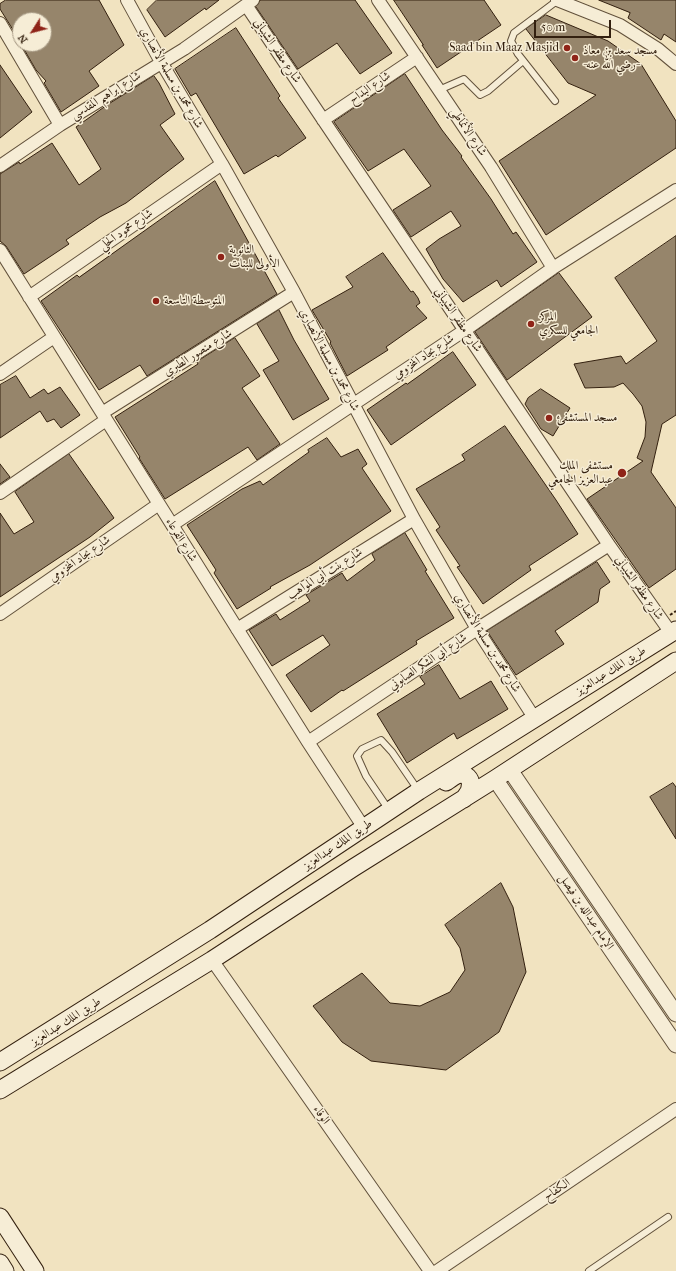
<!DOCTYPE html>
<meta charset="utf-8">
<style>
body{margin:0}
#map{position:relative;width:676px;height:1271px;overflow:hidden;background:#f1e3c0;font-family:"IM FELL French Canon",serif}
canvas{display:block}
.north{position:absolute;left:12px;top:12px;width:40px;height:40px;box-sizing:border-box;background:#f6edd6;border:1px solid #a89b86;border-radius:50%;rotate:234deg;font-size:11px;font-weight:700;line-height:16px;text-align:center;color:#33200f}
.north::after{content:'';display:block;margin:auto;width:14px;height:18px;background:#8f2418;clip-path:polygon(50% 0,100% 100%,50% 72%,0 100%)}
.scale{position:absolute;left:534px;top:20px;width:77px;height:18px;box-sizing:border-box;border:2px solid #33200f;border-top:0;padding-left:5px;font-size:12px;line-height:14px;white-space:nowrap;color:#33200f;-webkit-text-stroke:3px #f6edd6;paint-order:stroke}
</style>
<div id="map">
<canvas width="676" height="1271"></canvas>
<div class="north">N</div>
<div class="scale">50 m</div>
</div>
<script>
const ctx = document.querySelector('canvas').getContext('2d');
ctx.lineJoin = 'round';
function fill(path, color) { ctx.fillStyle = color; ctx.fill(path, 'evenodd'); }
function strokePath(path, color, width, dash) { ctx.strokeStyle = color; ctx.lineWidth = width; ctx.lineCap = dash ? 'butt' : 'round'; ctx.setLineDash(dash || []); ctx.stroke(path); }
function write(font, color, halo, rows, align = 'center') {
  ctx.font = font + ' "IM FELL French Canon",Amiri,serif'; ctx.lineWidth = 3; ctx.setLineDash([]); ctx.textBaseline = 'middle'; ctx.strokeStyle = halo; ctx.fillStyle = color; for (const [text, x, y, turn = 0] of rows) {
    ctx.save(); ctx.translate(x, y); ctx.rotate((+turn || 0) * Math.PI / 180); ctx.textAlign = isNaN(turn) ? turn : align; if (halo) ctx.strokeText(text, 0, 0); ctx.fillText(text, 0, 0); ctx.restore();
  }
}
const building = new Path2D(`
 M6 0H99L124 45 89 71 99 86 61 112 44 83 46 81 36 70 21 44H44V20H20V41L0 9V4Z
 M157 0H219L206 10 205 8 165 37 147 10Z
 M261 0H355L392 53 360 74 337 43 298 69 256 7Z
 M394 0H484L501 25 437 68 422 45H423Z
 M599 0H676V42L664 34 661 40 628 18 630 13Z
 M546 15 608 41 641 64 676 121V148L546 235 499 161 596 95 568 83 526 29Z
 M236 28 280 96 278 98 306 138 278 157 276 155 244 174 196 93 191 96 175 69Z
 M0 65 32 112 0 138Z
 M405 74 442 130 462 156 461 157 491 199 513 234 516 232 537 262 501 287 497 280 463 302 443 279 426 249 439 239 461 226 451 211 411 237 393 210 431 186 404 149 368 171 334 122Z
 M154 76 159 83 175 114 160 125 184 159 126 203 100 217 66 240 69 244 24 274 6 246 0 241V174L19 162 20 164 52 143 79 185 101 169 76 127 107 105Z
 M215 181 277 294 147 376 140 365 99 390 41 301 77 275 79 277Z
 M676 236V415L662 424 651 472 676 508V569L649 588 587 499 643 461 637 458 645 437 646 422 642 406 633 394 623 383 614 387 585 388 574 364 621 356 626 364 657 341 615 278Z
 M383 253 411 292 413 291 418 298 420 303 416 306 427 318 386 347 388 350 347 376 330 343 331 342 312 310 353 287 346 277Z
 M559 273 592 317 507 380 475 332Z
 M279 310 294 340 329 399 293 420 263 370 279 361 257 324Z
 M235 338 260 376 242 388 280 444 257 460 248 447 165 499 139 458 140 457 115 417 198 364 197 362Z
 M453 352 476 385 391 445 367 410 406 383 407 384Z
 M16 376 30 398 44 389 48 394 60 387 80 415 61 428 54 419 47 422 40 411 0 438V385Z
 M541 389 570 408 553 436 541 429 525 404 528 398Z
 M505 426 556 500 578 534 529 566 531 570 483 604 457 567 460 566 436 530 440 527 416 489 465 460 462 455Z
 M327 438 341 457 358 449 367 464 362 468 391 511 310 565 270 587 271 588 237 609 214 573 216 570 187 525 242 489 260 481 263 485 309 452 308 450Z
 M69 454 114 518 90 537 0 597V513L14 534 34 522 15 492Z
 M0 464 10 477 0 484Z
 M405 533 427 570 425 571 454 618 416 641 417 644 343 691 342 690 311 712 286 675 330 645 323 635 272 666 249 630 276 614 280 620 310 601 306 595 342 573 347 581 375 560 372 554Z
 M597 562 610 582 600 589 598 602 555 631 564 644 516 675 487 631Z
 M439 665 460 699 491 681 508 709 457 739 454 733 407 763 377 714 425 684 420 677Z
 M673 783 676 787V839L650 797Z
 M501 883 513 907 526 972 499 1032 446 1070 371 1061 342 1042 313 1006 362 973 390 1003 420 1006 450 992 465 970 460 948 445 925Z`);
fill(building, '#96856b');
strokePath(building, '#33200f', 1);
const service = new Path2D(`
 M439 90 464 79 480 95 488 91 523 61
 M555 101 518 54 511 41 514 33 558 0
 M389 810 366 776 357 756 362 749 381 740 392 752 418 790
 M589 1271 668 1217`);
const minor = new Path2D(`
 M127 0 161 62 222 164 294 292 414 519 477 629 535 719
 M378 0 491 167 553 268
 M557 0 620 25 658 49 676 64
 M246 5 609 545 671 633
 M0 23 60 125
 M323 120 417 57
 M0 166 60 125 184 49 253 0
 M0 250 308 742 364 828
 M29 297 222 164
 M0 374 54 337
 M102 413 294 292
 M0 493 106 420
 M172 525 465 330 553 268 676 190
 M0 614 159 504
 M237 629 414 519
 M308 742 477 629 609 545
 M212 960 430 1271
 M437 1271 676 1109`);
const tertiary = new Path2D(`
 M510 770 676 1014
 M495 779 676 1045`);
const secondary = new Path2D(`
 M446 782C449 780 453 777 457 775 466 772 472 779 470 787 470 792 466 795 464 799
 M0 1062 210 930 419 791 676 630
 M0 1090 212 960 353 868 495 779 676 661
 M0 1217 35 1271
 M0 1263 5 1271`);
strokePath(service, '#62513b', 8);
strokePath(minor, '#62513b', 14);
strokePath(tertiary, '#62513b', 17);
strokePath(secondary, '#33200f', 19);
strokePath(new Path2D(`
 M670 615 676 611`), '#33200f', 2, [3, 2]);
strokePath(service, '#f6edd6', 6);
strokePath(minor, '#f6edd6', 12);
strokePath(tertiary, '#f6edd6', 15);
strokePath(secondary, '#f6edd6', 17);
for (const [x, y, r, color] of [
 [567,48,4,"#8f2418"],
 [575,58,4,"#8f2418"],
 [221,257,4,"#8f2418"],
 [156,301,4,"#8f2418"],
 [531,324,4,"#8f2418"],
 [549,418,4,"#8f2418"],
 [622,473,5,"#8f2418"]
]) { const dot = new Path2D(); dot.arc(x, y, r, 0, 2 * Math.PI); ctx.fillStyle = color; ctx.fill(dot); strokePath(dot, '#f6edd6', 1.5); }
write('12px', '#33200f', '#f6edd6', [
 ["Saad bin Maaz Masjid",559,48,"right"],
 ["مسجد سعد بن معاذ",583,51],
 ["-رضي الله عنه-",583,65],
 ["الثانوية",229,250],
 ["الأولى للبنات",229,264],
 ["المتوسطة التاسعة",164,301],
 ["المركز",539,317],
 ["الجامعي للسكري",539,331],
 ["مسجد المستشفئ",557,418],
 ["مستشفى الملك",613,466,"right"],
 ["عبدالعزيز الجامعي",613,480,"right"]
], 'left');
write('12px', '#33200f', '#f6edd6', [
 ["شارع مظفر الشيباني",277,51,56],
 ["شارع محمد بن مسلمة الأنصاري",171,78,60],
 ["شارع البداح",370,88,-34],
 ["شارع إبراهيم المقدسي",106,96,-32],
 ["شارع الأنماطي",468,132,56],
 ["شارع محمود الحلي",126,230,-35],
 ["شارع مظفر الشيباني",458,320,56],
 ["شارع منصور الطبري",198,353,-32],
 ["شلرع بجاد المخزومي",424,357,-34],
 ["شارع محمد بن مسلمة الأنصاري",329,360,62],
 ["شارع القرعاء",181,540,58],
 ["شارع بجاد المخزومي",80,559,-35],
 ["شارع بنت أبي المواهب",325,574,-32],
 ["شارع مظفر الشيباني",639,588,55],
 ["شارع محمد بن مسلمة الأنصاري",487,643,58],
 ["شارع أبي الشكر الصابوني",428,662,-34],
 ["طريق الملك عبدالعزيز",611,671,-32],
 ["طريق الملك عبدالعزيز",338,845,-34],
 ["الإمام عبدالله بن فيصل",586,912,56],
 ["طريق الملك عبدالعزيز",66,1022,-32],
 ["الوفاء",321,1115,55],
 ["الكفاح",557,1190,-34]
]);
</script>
